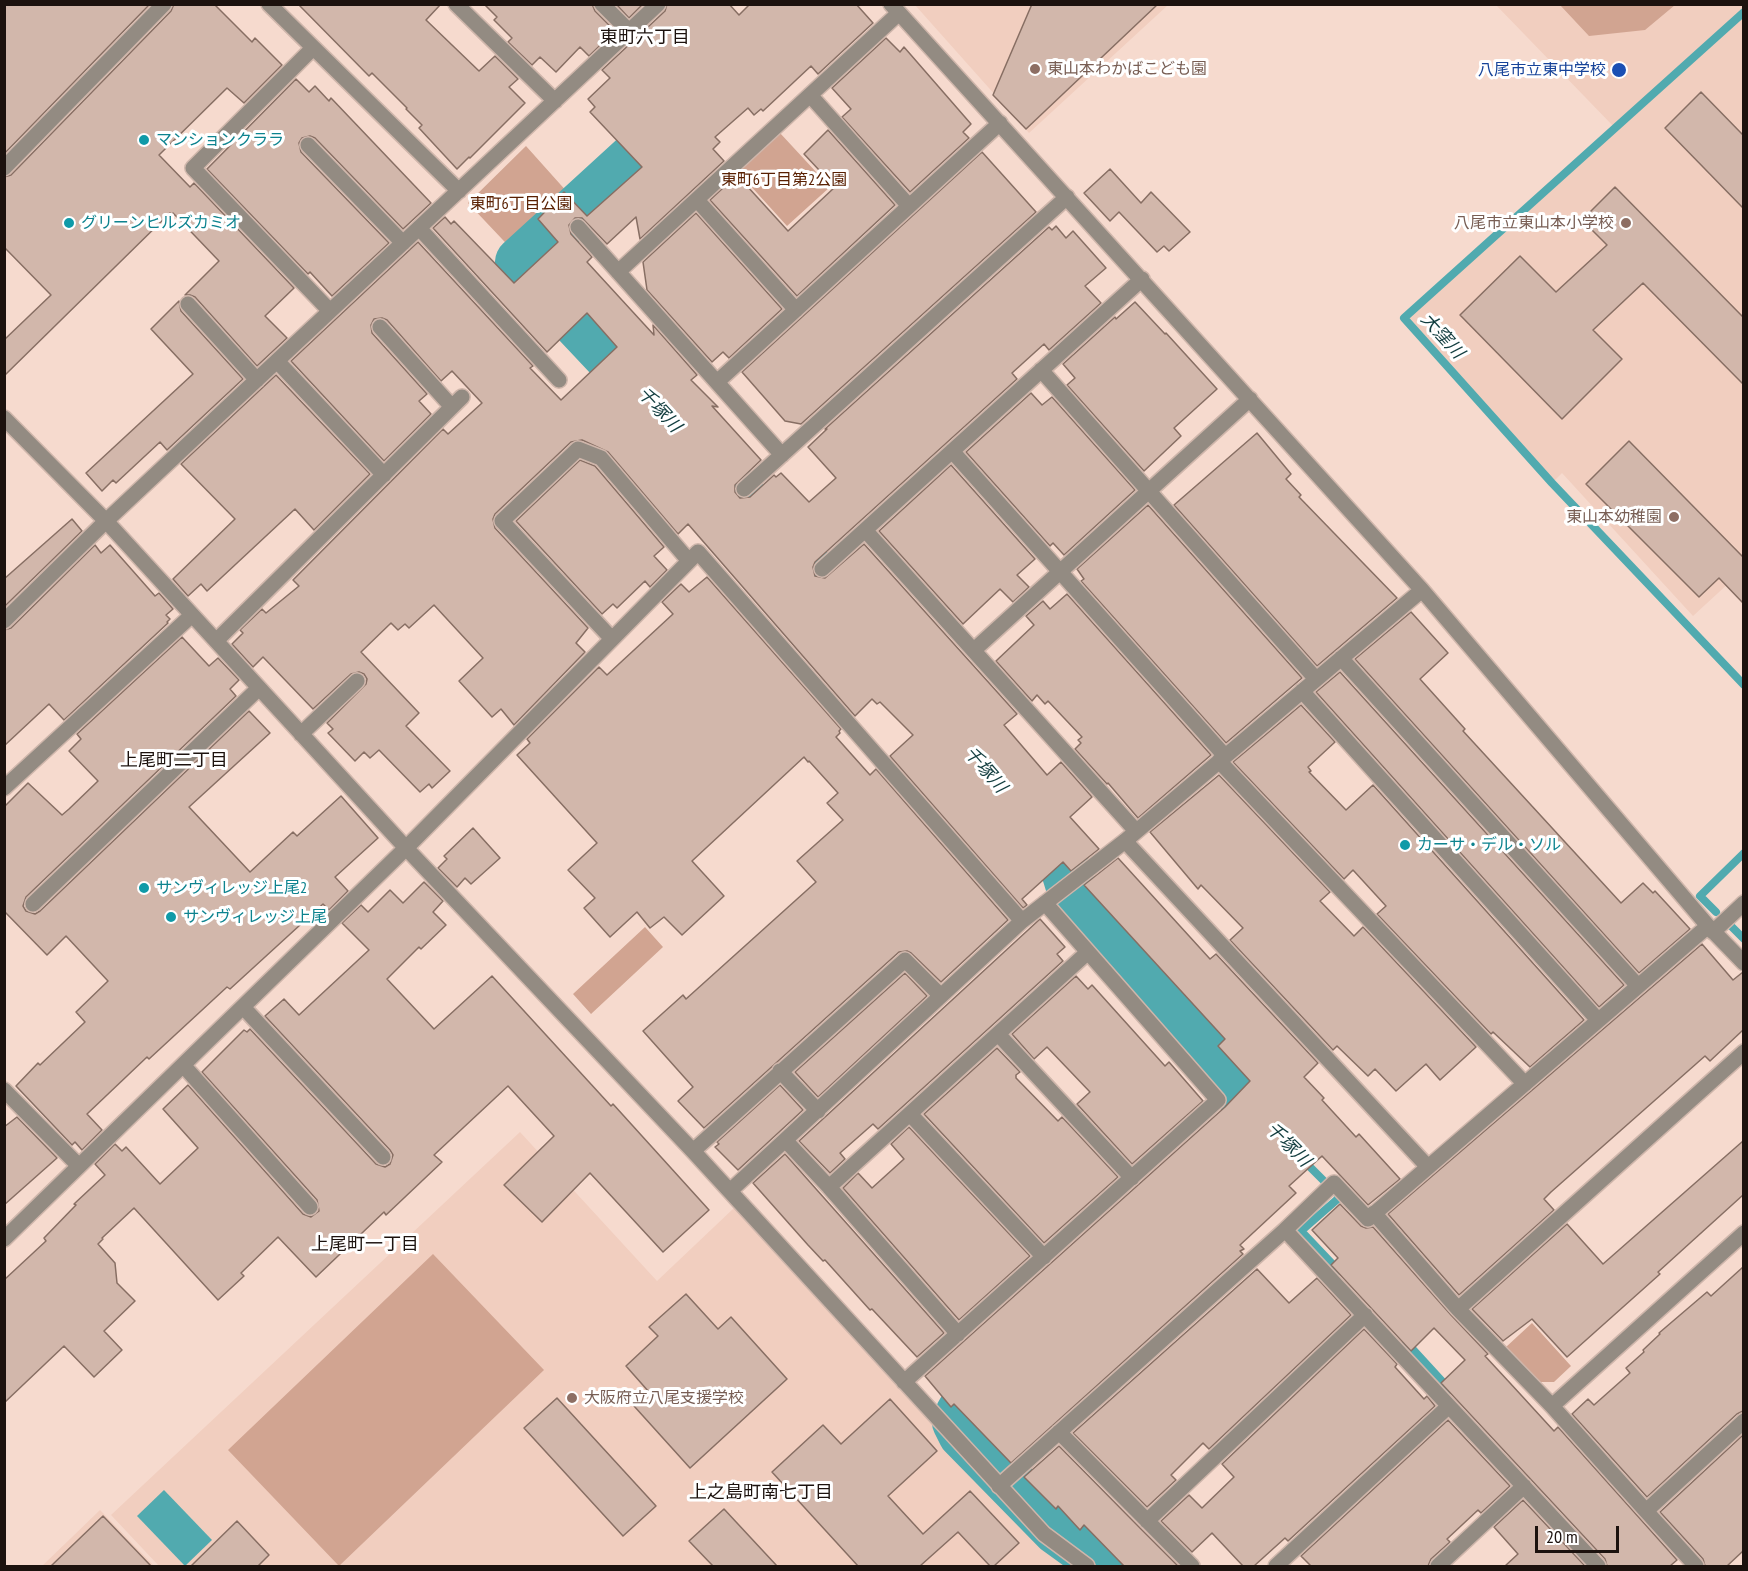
<!DOCTYPE html>
<meta charset="utf-8">
<style>
body{margin:0}
#map{position:relative;width:1748px;height:1571px;overflow:hidden;background:#f6dace;font-family:"PT Sans Narrow",sans-serif}
canvas{display:block}
.frame{position:absolute;inset:0;border:6px solid #1c120e;pointer-events:none}
.scale{position:absolute;left:1535px;top:1526px;width:84px;height:27px;box-sizing:border-box;border:3px solid #1c120e;border-top:0;padding-left:8px;font-size:18px;line-height:21px;white-space:nowrap;color:#1c120e;-webkit-text-stroke:4px #fff;paint-order:stroke}
</style>
<div id="map">
<canvas width="1748" height="1571"></canvas>
<div class="frame"></div>
<div class="scale">20 m</div>
</div>
<script>
const ctx = document.querySelector('canvas').getContext('2d');
ctx.lineJoin = 'round';
function fill(path, color) { ctx.fillStyle = color; ctx.fill(path, 'evenodd'); }
function strokePath(path, color, width, dash) { ctx.strokeStyle = color; ctx.lineWidth = width; ctx.lineCap = dash ? 'butt' : 'round'; ctx.setLineDash(dash || []); ctx.stroke(path); }
function write(font, color, halo, rows, align = 'center') {
  ctx.font = font + ' "PT Sans Narrow","Noto Sans JP",sans-serif'; ctx.lineWidth = 6; ctx.setLineDash([]); ctx.textBaseline = 'middle'; ctx.strokeStyle = halo; ctx.fillStyle = color; for (const [text, x, y, turn = 0] of rows) {
    ctx.save(); ctx.translate(x, y); ctx.rotate((+turn || 0) * Math.PI / 180); ctx.textAlign = isNaN(turn) ? turn : align; if (halo) ctx.strokeText(text, 0, 0); ctx.fillText(text, 0, 0); ctx.restore();
  }
}
fill(new Path2D(`
 M915 5H1168L1029 133Z
 M1496 5H1743V570L1693 616 1562 473 1552 483 1404 318 1615 128Z
 M520 1132 657 1281 734 1208 1038 1540 1071 1566H159L111 1515Z
 M100 1510 154 1566H42Z`), '#f1cebf');
fill(new Path2D(`
 M1560 5H1675L1645 30 1589 36Z
 M780 133 830 187 787 226 738 172Z
 M526 146 577 203 519 257 468 203Z
 M645 927 663 947 591 1014 573 994Z
 M433 1254 544 1370 339 1566 228 1450Z
 M1532 1323 1571 1366 1554 1382H1538L1506 1347Z`), '#d1a491');
fill(new Path2D(`
 M164 1490 212 1540 185 1566 137 1516Z`), '#51aaaf');
strokePath(new Path2D(`
 M1744 12 1404 318 1552 483 1744 685
 M1716 912 1700 896 1744 853
 M1730 925 1744 939
 M1302 1159 1340 1197 1301 1231 1339 1271
 M1406 1342 1450 1390`), '#51aaaf', 8);
strokePath(new Path2D(`
 M684 112 520 262 810 570 861 628
 M1020 811 1063 861 1074 897 1263 1121 1268 1140 1264 1149
 M1014 1367 961 1412 957 1422 963 1434 1057 1530 1107 1566`), '#51aaaf', 50);
const building = new Path2D(`
 M4 4H150L4 154Z
 M174 4H214L252 42 255 38 282 65 244 103 227 88 159 155 190 187 194 183 294 288 265 316 287 338 257 366 195 297 190 295H185L219 261 173 213 172 215 170 213 4 376V340L51 295 4 247V177L11 175 171 11Z
 M298 4H441L426 20 479 71 495 56 518 79 509 87 525 103 470 158 469 157 457 169 419 128 422 125 406 109 407 108 372 73 369 76Z
 M484 4H592L595 11 615 31 589 56 580 47 556 72 540 57 532 65 508 42 512 38 494 20 497 17Z
 M616 4H643L629 18Z
 M667 4H729L739 15 750 4H856L873 23 818 74 811 66 763 111 761 109 754 115 748 108 715 137 720 142 713 149 724 161 640 239 636 217 607 244 582 218H575L569 225 571 234 592 257 587 262 654 335 653 325 697 375 691 380 718 407 712 406 761 460 735 485V492L740 498 750 497 774 475 776 477 781 473 809 502 836 478 808 447 827 429H825L1049 227 1052 230 1056 226 1066 238 1073 231 1106 268 1085 286 1101 303 1049 350 1044 344 1012 373 1017 379 815 562 813 567 815 576 825 578 864 544 1017 714 1004 725 1047 775 1061 762 1092 797 1070 817 1099 849 1071 871 1063 862 1022 899 1027 905 1023 908 890 756 913 735 880 702 877 704 872 699 855 716 688 524 678 534 608 452 582 440 571 442 495 514 493 519 495 528 588 628 576 643 585 652 514 725 501 709 492 717 459 681 483 658 434 605 409 628 405 624 398 630 391 623 361 652 419 713 406 726 450 771 432 788 429 784 420 792 379 750 370 758 364 752 355 761 328 733 333 729 327 723 366 684 367 679 364 674 359 672 351 674 313 709 263 657 253 667 232 644 243 633 240 630 262 609 266 613 299 586 293 580 443 429 448 434 482 403 452 371 441 381 387 320 382 318 374 319 371 325 372 333 427 394 419 401 431 414 384 461 291 361 418 242 533 366 530 368 561 400 617 347 587 313 547 352 433 228 445 217 451 224 454 221 514 283 558 242 538 219 564 192 587 216 642 167 590 112 595 107 588 99 610 78 602 70 665 11Z
 M1032 4H1158L1026 129 993 95Z
 M886 38 900 52 904 47 971 124 963 132 969 138 910 192 842 117 851 109 832 88Z
 M296 79 309 92 315 86 329 101 331 98 431 203 403 229 315 138 310 136 302 138 299 143 301 152 389 243 332 296 310 272 308 274 207 169Z
 M1701 92 1743 135V208L1665 128Z
 M828 130 895 205 797 296 710 200 737 175 788 231 835 187 804 154Z
 M982 152 1036 212 801 424 785 421 742 372Z
 M1110 169 1141 203 1151 192 1190 232 1169 251 1164 246 1157 252 1119 212 1110 221 1084 193Z
 M1615 187 1743 317V384L1643 283 1593 330 1622 359 1562 419 1460 315 1520 256 1556 292 1607 245 1582 220Z
 M696 213 782 309 729 358 723 352 712 362 647 290 643 262Z
 M179 301 181 311 243 379 167 450 160 442 116 483 113 480 102 491 86 473 193 374 151 329Z
 M1135 302 1165 334 1166 333 1217 389 1174 428 1181 436 1144 471 1067 385 1075 378 1063 364 1115 317 1116 319Z
 M276 375 370 474 314 530 295 509 207 591 201 584 188 596 173 579 235 519 181 464Z
 M1031 393 1042 405 1052 397 1135 490 1064 555 1053 543 1050 546 966 452Z
 M1257 433 1291 474 1286 479 1301 495 1299 497 1397 598 1317 666 1174 505Z
 M1629 441 1743 557V603L1719 578 1699 597 1586 484Z
 M580 460 595 466 664 547 654 556 667 570 650 587 645 581 617 608 613 604 602 614 516 521Z
 M951 465 1035 559 1017 575 1029 587 1013 602 1000 589 963 624 879 531Z
 M1148 505 1302 678 1226 743 1081 581 1084 579 1077 569Z
 M72 519 82 531 4 607V579Z
 M95 545 101 553 110 545 155 596 159 593 173 609 166 615 170 619 167 622 168 623 64 720 49 704 4 746V630L11 628Z
 M707 577 841 729 839 731 840 733 836 737 870 775 876 769 1008 920 941 982 911 953 907 951 899 952 704 1128 678 1101 693 1087 643 1031 683 995 686 999 816 882 797 861 843 820 827 803 838 793 809 761 808 762 804 757 692 861 724 896 682 935 664 917 650 928 637 912 610 937 584 908 595 898 568 870 597 843 517 755 530 743 527 739 599 667 607 675 673 614 662 602 681 584 689 592Z
 M1067 594 1211 755 1138 818 1108 783 1107 784 1075 749 1081 743 1078 740 1082 737 1048 701 1045 704 1037 695 1032 701 996 661 1034 625 1026 616 1043 601 1050 609Z
 M1411 612 1448 653 1420 679 1465 729 1463 731 1621 903 1643 883 1653 893 1655 891 1690 929 1639 973 1355 659Z
 M182 637 209 666 218 658 239 680 230 689 236 696 26 897 23 906 26 911 35 914 40 911 249 711 270 733 189 807 250 872 293 832 297 836 341 796 378 838 335 877 348 891 329 910 323 904 230 989 227 987 149 1059 147 1057 87 1114 102 1130 82 1150 75 1142 72 1145 16 1086 38 1063 40 1065 85 1022 76 1012 108 981 66 936 47 955 4 911V807L28 783 62 815 69 809 98 781 69 751 81 739 77 734Z
 M1340 672 1624 985 1599 1007 1316 692Z
 M1301 705 1335 742 1308 767 1311 771 1309 772 1346 810 1373 785 1584 1020 1530 1067 1493 1032 1491 1034 1377 914 1386 906 1353 870 1344 879 1233 762Z
 M1219 775 1330 892 1320 901 1354 936 1363 927 1476 1047 1440 1080 1426 1064 1396 1091 1375 1069 1368 1076 1337 1046 1333 1050 1230 940 1243 928 1201 885 1198 889 1150 832Z
 M473 828 500 858 471 884 465 878 457 887 438 868 447 859 444 856Z
 M1118 858 1210 959 1216 954 1318 1063 1304 1077 1324 1098 1322 1100 1356 1137 1359 1134 1400 1179 1368 1205 1322 1156 1289 1186 1296 1193 1240 1245 1244 1249 1240 1251 1243 1254 1011 1463 954 1404 951 1407 925 1376 1225 1107 1250 1081 1218 1046 1225 1039 1084 885Z
 M424 882 443 901 433 912 446 925 421 949 419 947 387 979 434 1029 492 976 611 1106 613 1104 709 1210 663 1252 590 1173 542 1222 504 1185 554 1136 508 1086 434 1155 442 1162 386 1215 384 1212 316 1277 278 1237 241 1273 244 1276 218 1300 134 1208 102 1238 103 1239 98 1244 115 1263 117 1283 135 1301 104 1331 122 1350 94 1377 64 1346 4 1403V1280L46 1241 44 1238 76 1205 74 1204 105 1175 95 1164 115 1144 122 1151 126 1147 160 1184 198 1148 163 1109 188 1085 303 1214 311 1217 319 1211 317 1200 202 1072 244 1030 247 1032 250 1029 376 1164 385 1167 390 1164 393 1155 390 1150 265 1016 284 999 299 1015 369 950 342 923 361 905 368 912 390 890 403 903Z
 M1040 919 1065 947 1057 954 1063 961 878 1129 873 1124 840 1153 845 1159 830 1173 799 1141Z
 M1702 944 1733 980 1743 972V1030L1710 1061 1705 1056 1551 1192 1544 1199 1554 1210 1459 1295 1388 1214Z
 M905 973 927 996 818 1097 795 1072Z
 M1076 976 1088 989 1092 985 1165 1066 1169 1062 1203 1101 1132 1164 1077 1104 1090 1092 1047 1047 1034 1059 1012 1034Z
 M997 1048 1020 1072 1016 1075V1078L1058 1121 1062 1117 1118 1177 1044 1243 924 1114Z
 M780 1085 803 1110 738 1170 715 1147 719 1144 717 1142Z
 M17 1117 57 1158 4 1205V1127Z
 M909 1127 1030 1256 959 1320 843 1188 858 1173 872 1188 904 1159 891 1144Z
 M1743 1141V1195L1658 1272 1660 1274 1567 1357 1532 1319 1503 1341 1472 1309 1567 1224 1603 1264Z
 M785 1154 944 1333 917 1357 872 1309 870 1310 825 1260 823 1261 808 1245 753 1183Z
 M1340 1204 1361 1226 1366 1228 1373 1227 1451 1315 1488 1354 1485 1356 1510 1383 1554 1431 1558 1427 1677 1560 1670 1566H1607L1605 1559 1441 1383 1465 1360 1434 1328 1411 1351 1331 1265 1338 1258 1312 1230Z
 M1743 1267V1411L1737 1414 1647 1497 1572 1414 1588 1399 1594 1405 1630 1373 1626 1368 1644 1352 1643 1350 1660 1334 1659 1333 1707 1292 1711 1296Z
 M1257 1269 1289 1303 1317 1278 1351 1315 1209 1449 1203 1443 1171 1475 1176 1480 1147 1507 1073 1433Z
 M686 1294 718 1329 731 1317 787 1379 690 1468 634 1406 649 1392 626 1366 658 1336 649 1327Z
 M1364 1329 1397 1364 1395 1367 1424 1399 1427 1396 1435 1406 1288 1541 1285 1538 1254 1566H1243L1212 1533 1192 1552 1161 1521 1189 1495 1202 1508 1234 1477 1222 1464Z
 M557 1398 656 1506 623 1536 524 1428Z
 M890 1399 937 1451 888 1496 923 1534 970 1491 1019 1543 994 1566H990L958 1532 920 1566H858L772 1472 823 1425 841 1444Z
 M1448 1420 1510 1486 1481 1513 1478 1510 1447 1539 1450 1542 1431 1559 1428 1566H1311L1301 1556Z
 M1743 1435V1551L1727 1566H1705L1703 1559 1660 1512Z
 M1059 1446 1140 1528 1178 1566H1124L1084 1525 1080 1530 1058 1506 1056 1509 1024 1477Z
 M1523 1500 1585 1566H1505L1518 1554 1494 1527Z
 M724 1509 777 1566H713L689 1541Z
 M103 1516 151 1566H51Z
 M237 1521 269 1555 258 1566H191Z`);
fill(building, '#d2b7ab');
strokePath(building, '#876e63', 1.5);
const minor = new Path2D(`
 M269 4 459 191
 M456 4 555 101
 M602 4 629 31
 M891 4 1422 590 1708 926 1744 963
 M313 48 193 168 330 311
 M810 95 909 206
 M308 145 403 243
 M4 168 164 4
 M697 200 796 310
 M578 227 782 455
 M419 228 559 380
 M618 272 899 13
 M188 304 257 380
 M380 327 452 407
 M277 361 384 475
 M1041 370 1316 679
 M717 382 1000 123
 M4 418 106 521 406 848 693 1151 1044 1534 1087 1566
 M952 451 1225 756
 M744 489 1067 197
 M865 530 1136 831
 M822 569 1142 279
 M4 621 106 521 658 4
 M612 639 502 521 578 449 601 458 689 561
 M216 641 462 397
 M974 650 1250 399
 M1341 658 1638 986
 M1302 691 1598 1020
 M301 734 357 681
 M1219 761 1525 1084
 M4 788 192 615
 M1125 841 1428 1167
 M33 904 259 688
 M1713 932 1744 903
 M243 1007 383 1157
 M998 1034 1132 1178
 M1744 1052 1458 1309 1552 1406 1646 1511 1744 1421
 M183 1065 310 1207
 M780 1071 818 1111
 M4 1090 79 1166
 M910 1114 1044 1257
 M786 1141 829 1187 958 1334
 M693 1151 905 960 941 996
 M829 1187 1088 952
 M730 1191 1022 921 1125 841 1422 590
 M1374 1213 1458 1309
 M4 1239 406 848 698 552 1022 921
 M904 1382 1218 1100 1045 903
 M1552 1406 1744 1233
 M1059 1432 1192 1566
 M999 1486 1285 1230
 M1646 1511 1696 1566
 M1147 1521 1365 1315
 M1276 1566 1449 1406
 M1438 1566 1524 1486
 M1598 1566 1285 1230 1334 1183 1368 1219 1708 926`);
strokePath(minor, '#cfb6ab', 18);
strokePath(minor, '#938b82', 15);
for (const [x, y, r, color] of [
 [1035,69,6,"#8d6e63"],
 [1619,70,8,"#1a4fb4"],
 [144,140,6,"#0f9aa8"],
 [69,223,6,"#0f9aa8"],
 [1626,223,6,"#8d6e63"],
 [1674,517,6,"#8d6e63"],
 [1405,845,6,"#0f9aa8"],
 [144,888,6,"#0f9aa8"],
 [171,917,6,"#0f9aa8"],
 [572,1398,6,"#8d6e63"]
]) { const dot = new Path2D(); dot.arc(x, y, r, 0, 2 * Math.PI); ctx.fillStyle = color; ctx.fill(dot); strokePath(dot, '#fff', 2); }
write('16px', '#785e54', '#fff', [
 ["東山本わかばこども園",1047,69],
 ["八尾市立東山本小学校",1614,223,"right"],
 ["東山本幼稚園",1662,517,"right"],
 ["大阪府立八尾支援学校",584,1398]
], 'left');
write('16px', '#164399', '#fff', [
 ["八尾市立東中学校",1606,70]
], 'right');
write('16px', '#0d838f', '#fff', [
 ["マンションクララ",156,140],
 ["グリーンヒルズカミオ",81,223],
 ["カーサ・デル・ソル",1417,845],
 ["サンヴィレッジ上尾2",156,888],
 ["サンヴィレッジ上尾",183,917]
], 'left');
write('16px', '#592002', '#fff', [
 ["東町6丁目第2公園",784,180],
 ["東町6丁目公園",521,204]
]);
write('18px', '#1c120e', '#fff', [
 ["東町六丁目",645,38],
 ["上尾町二丁目",174,761],
 ["上尾町一丁目",365,1245],
 ["上之島町南七丁目",761,1493]
]);
write('italic 18px', '#113c3e', '#fff', [
 ["大窪川",1442,336,48],
 ["千塚川",659,410,47],
 ["千塚川",985,770,49],
 ["千塚川",1288,1145,45]
]);
</script>
